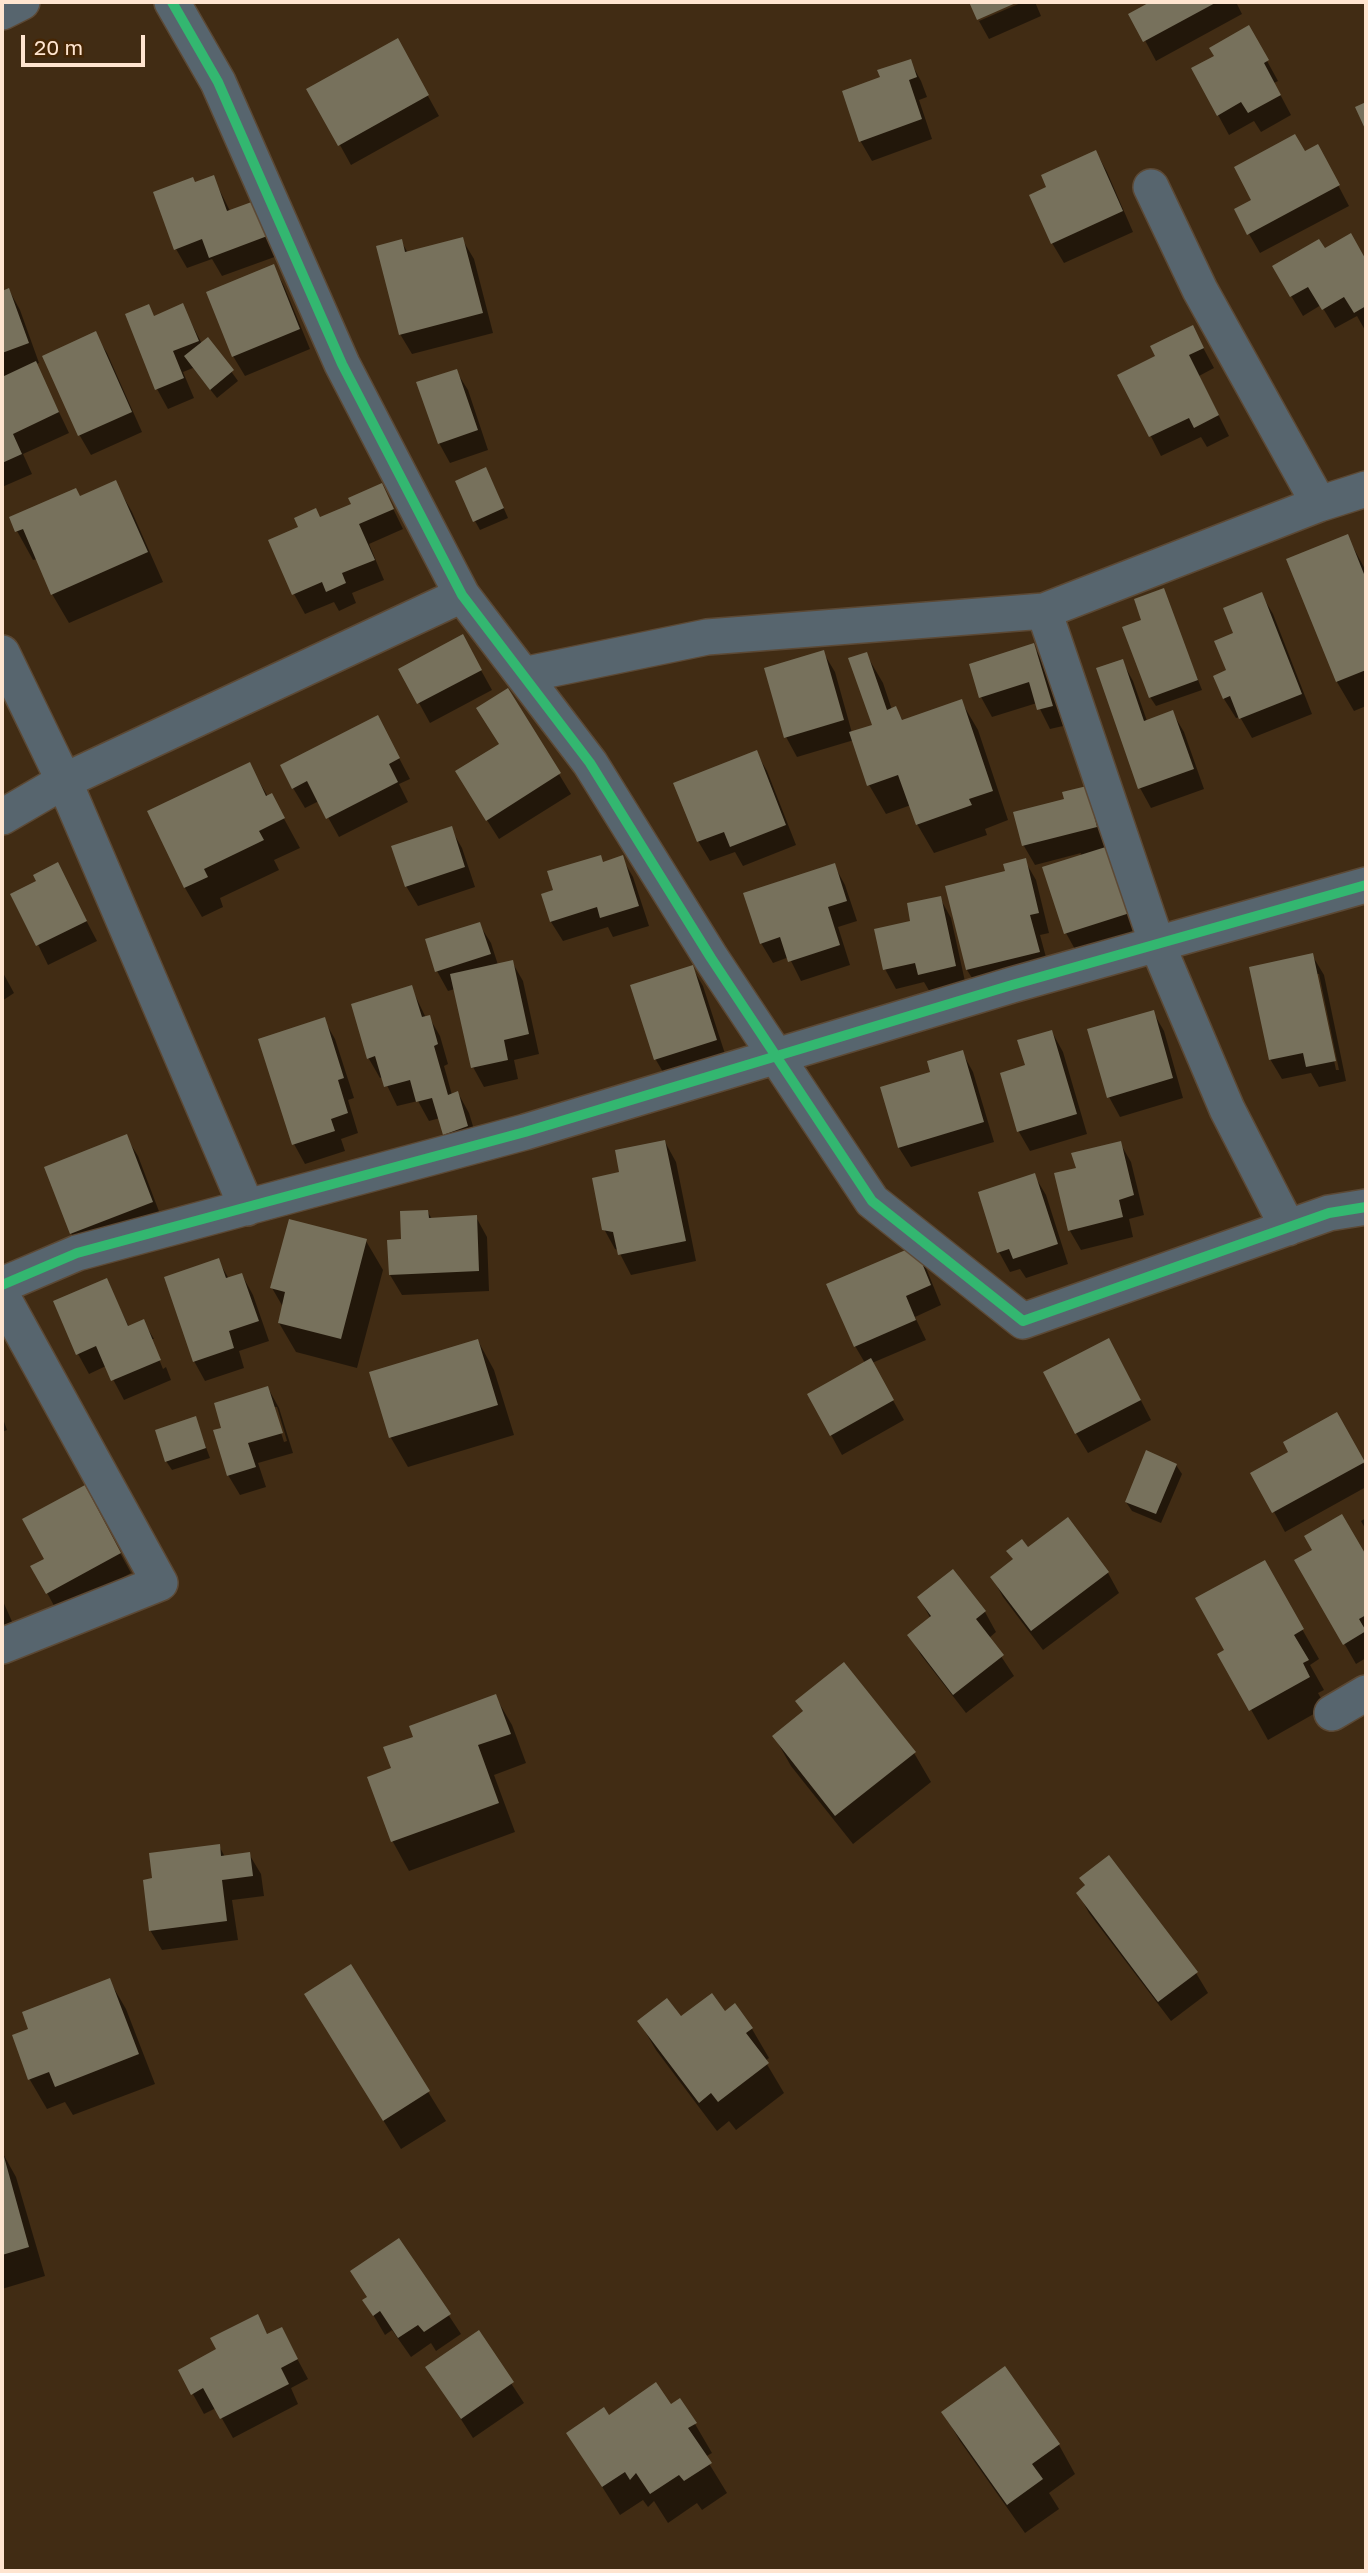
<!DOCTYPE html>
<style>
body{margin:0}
#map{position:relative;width:1368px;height:2573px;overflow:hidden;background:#412c14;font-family:"Golos Text",sans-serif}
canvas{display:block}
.frame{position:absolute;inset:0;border:4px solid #ffe5d0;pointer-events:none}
.scale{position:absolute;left:21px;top:35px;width:124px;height:32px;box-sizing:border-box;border:4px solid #ffe5d0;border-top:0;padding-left:9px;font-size:21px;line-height:24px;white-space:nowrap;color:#ffe5d0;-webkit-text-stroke:5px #452605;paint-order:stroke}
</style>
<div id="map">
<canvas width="1368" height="2573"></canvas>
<div class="frame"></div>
<div class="scale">20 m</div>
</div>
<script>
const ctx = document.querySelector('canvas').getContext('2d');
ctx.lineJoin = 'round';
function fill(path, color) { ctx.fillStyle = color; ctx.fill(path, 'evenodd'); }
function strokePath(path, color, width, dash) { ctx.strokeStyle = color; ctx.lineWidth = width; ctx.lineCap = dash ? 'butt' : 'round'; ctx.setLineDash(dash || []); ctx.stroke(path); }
fill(new Path2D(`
 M1023 2H1035L1041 16 989 39 979 21Z
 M1154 2H1236L1242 14 1156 61 1131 14Z
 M1249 28 1278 81 1274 83 1291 115 1261 132 1254 121 1229 135 1218 115 1216 57Z
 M397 40 439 116 351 165 309 89Z
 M910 61 921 81 927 97 919 100 932 139 872 161 861 142 844 92 882 79Z
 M1096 152 1107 172 1133 232 1064 263 1052 243 1048 188Z
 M1328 166 1349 206 1260 253 1249 234 1254 200Z
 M213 177 230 211 256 202 280 255 222 276 212 259 187 268 176 249 195 184Z
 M1351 235 1366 263V332L1357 316 1335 328 1321 305 1303 316 1274 267 1324 250Z
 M462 239 474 259 493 333 412 354 400 334 401 241 408 253Z
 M273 266 284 286 310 349 245 376 233 356Z
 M9 290 20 310 39 363 36 364 69 433 23 454 32 474 2 487V293Z
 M182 305 202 344 208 339 238 381 217 398 193 368 183 372 194 398 168 409 157 389 154 317Z
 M1192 327 1214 368 1199 376 1229 436 1207 447 1201 437 1161 456 1120 376 1157 356Z
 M95 334 107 353 142 432 91 455 80 436 44 357Z
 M456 371 468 390 488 450 450 463 439 443Z
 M491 479 508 518 480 530 475 521Z
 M115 482 132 512 163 582 69 623 52 594 37 559 33 560 17 531Z
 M382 486 403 529 369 544 384 580 352 593 356 603 339 611 334 602 305 614 294 594 320 519 353 505Z
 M1347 536 1366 571V706L1354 711 1337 682 1288 560Z
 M1163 591 1202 690 1156 706 1150 697 1144 621Z
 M1261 594 1273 614 1312 714 1252 738 1240 717 1236 718 1224 699 1216 677 1228 671 1236 634Z
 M1033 645 1045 665 1063 726 1050 729 1037 703 992 717 981 697Z
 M823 652 835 672 852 733 874 726 866 654 883 683 892 710 896 709 903 721 961 701 978 730 1008 820 985 829 987 835 934 853 917 824 911 805 886 814 869 785 854 740 797 757 786 737Z
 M473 656 492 690 430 723 419 703Z
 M1122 661 1133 681 1147 721 1172 712 1184 732 1204 789 1151 808 1140 788 1098 669Z
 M508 690 571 794 499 839 469 792 501 745Z
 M387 735 410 779 399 784 408 802 339 837 319 801 305 808 293 788Z
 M756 752 767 771 796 845 743 866 735 852 710 861 698 841Z
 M249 764 268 797 271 795 300 848 274 860 279 870 220 898 223 907 202 917 185 888 149 812Z
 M1086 788 1143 932 1077 953 1066 933 1081 853 1035 865 1024 846 1016 813 1066 800Z
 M451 829 462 848 475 887 418 906 406 886Z
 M622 858 633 877 649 926 613 937 608 927 563 941 551 922 543 895 604 864Z
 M1025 861 1036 880 1049 933 1040 935 1050 972 979 989 967 970 1007 873Z
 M834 865 845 885 857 921 838 927 850 965 801 981 789 957 773 963 761 943Z
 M38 882H66L97 941 48 965 13 894Z
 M940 898 951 918 966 986 931 994 924 982 896 989 885 969 912 922Z
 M479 924 491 943 498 965 512 962 523 981 539 1054 514 1060 518 1079 484 1087 473 1067 455 989 448 991 437 971Z
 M1312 955 1324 975 1346 1081 1319 1087 1311 1073 1282 1079 1270 1059ZM1316 974H1319L1339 1070H1336Z
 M692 967 703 986 727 1060 667 1079 656 1060 632 986Z
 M2 971 14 993 2 1001Z
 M411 987 426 1018 429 1017 440 1036 448 1064 444 1066 452 1095 458 1093 469 1113 479 1146 456 1154 444 1134 440 1118 429 1121 418 1101 397 1106 383 1077 380 1078 369 1059 353 1005Z
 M1153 1012 1164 1031 1183 1098 1120 1117 1109 1097Z
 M324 1020 335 1039 354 1098 348 1100 358 1133 341 1139 345 1151 305 1164 294 1144Z
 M1052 1032 1063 1052 1087 1134 1030 1151 1019 1132 1002 1074 1027 1067Z
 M962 1052 973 1072 994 1142 911 1167 899 1148 882 1088 932 1073Z
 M126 1137 138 1156 163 1222 83 1253 71 1233Z
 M665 1142 676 1162 696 1261 631 1275 618 1250 615 1249 604 1229 621 1174Z
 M1120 1143 1131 1162 1144 1215 1129 1219 1133 1237 1081 1250 1070 1231 1056 1174 1078 1169Z
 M1034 1175 1046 1195 1068 1264 1026 1278 1020 1269 1010 1272 999 1252Z
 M427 1211 432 1219 476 1217 487 1237 489 1291 402 1295 390 1275 403 1240Z
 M366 1241 383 1270 357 1368 296 1352 279 1323 283 1307 272 1288Z
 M914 1248 926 1268 941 1305 915 1317 926 1340 872 1363 904 1420 842 1455 809 1395 865 1363 855 1346Z
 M218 1260 229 1279 242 1275 253 1295 269 1341 239 1351 244 1368 205 1381 194 1361Z
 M106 1280 129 1327 143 1321 154 1339H151L163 1369 166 1367 171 1380 124 1400 106 1366 89 1374 78 1354 55 1302Z
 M478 1341 494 1370 514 1435 408 1467 391 1438 371 1373Z
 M1120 1360 1151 1420 1088 1453 1076 1433Z
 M268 1388 279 1408 293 1453 258 1463 266 1487 240 1495 228 1475 223 1429ZM273 1407H277L287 1441 284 1442Z
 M1336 1414 1366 1468V1487L1285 1532 1274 1512 1291 1452Z
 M2 1416 7 1430 2 1432Z
 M195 1418 210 1458 172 1470 166 1461Z
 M1176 1465 1182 1474 1161 1523 1132 1511 1126 1502Z
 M95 1507 131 1573 58 1613 33 1567 46 1560Z
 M1342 1516 1366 1559V1658L1356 1664 1297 1561 1314 1550Z
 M1366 1518V1530L1361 1521Z
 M1028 1549 1108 1573 1119 1593 1043 1650 1003 1597 992 1577Z
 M1264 1562 1319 1659 1310 1665 1324 1690 1318 1693 1326 1707 1268 1740 1220 1654 1226 1651Z
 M953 1571 985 1612 996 1632 989 1638 1014 1676 966 1713 921 1655 909 1635 931 1619 919 1598Z
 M2 1599 14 1626 2 1631Z
 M495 1696 512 1725 526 1763 494 1775 515 1832 409 1871 393 1842 369 1778 393 1769 415 1738Z
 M798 1702 914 1753 931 1782 853 1844 791 1766 774 1736 804 1713Z
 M219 1846 225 1857 249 1854 261 1874 264 1896 232 1900 238 1940 162 1950 150 1930 154 1880Z
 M1109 1857 1196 1973 1208 1993 1171 2021 1089 1913 1078 1893Z
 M351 1967 446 2121 401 2149 323 2023Z
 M109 1980 126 2009 155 2084 73 2115 65 2102 47 2109 30 2080 14 2036 31 2030Z
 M725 2013 752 2029 769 2058 765 2061 784 2093 736 2130 729 2121 717 2131 656 2050 639 2021Z
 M2 2152 16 2177 45 2276 2 2289Z
 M399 2240 461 2334 436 2351 431 2343 411 2357 392 2330 385 2335 365 2301 368 2298Z
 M257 2316 268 2336 292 2349 308 2379 291 2388 298 2404 233 2438 216 2408 204 2414 180 2371 218 2350Z
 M478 2333 524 2403 473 2438 428 2368Z
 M670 2406 695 2424 712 2453 705 2457 727 2493 702 2510 697 2503 668 2523 654 2501 648 2507 643 2500 620 2515 568 2433 608 2418Z
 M943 2412 1059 2445 1075 2474 1049 2493 1059 2509 1025 2533 960 2441Z`), '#0007');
fill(new Path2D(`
 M969 2H1018L977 20Z
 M1150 2H1217L1143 42 1128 14Z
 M1249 25 1269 60 1264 63 1281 95 1248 113 1241 102 1217 116 1191 68 1214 56 1209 48Z
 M398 38 429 95 338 146 306 89Z
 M911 59 917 77 909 80 922 119 859 142 842 91 880 77 877 70Z
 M1366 102V131L1355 107Z
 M1295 134 1305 151 1318 144 1340 185 1247 235 1234 209 1251 200 1234 167Z
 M1096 150 1123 211 1051 244 1029 195 1046 187 1041 175Z
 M214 175 227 211 257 200 270 235 209 258 202 239 174 250 153 192 193 177 195 182Z
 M1351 233 1366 260V287L1364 289 1366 306 1354 313 1344 297 1322 310 1308 287 1290 297 1272 266 1319 239 1325 248Z
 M463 237 483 313 399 335 376 246 402 239 405 252Z
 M274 264 300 329 232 357 206 292Z
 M9 288 29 343 2 353V291Z
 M183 303 199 341 173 351 184 378 155 390 125 314 149 304 154 316Z
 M1193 325 1204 348 1189 355 1219 415 1194 428 1189 418 1149 437 1117 375 1155 356 1150 346Z
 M96 331 132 412 78 436 42 356Z
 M208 337 234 370 210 390 184 356Z
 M36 361 59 412 13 434 22 454 2 463V377Z
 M457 369 478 430 438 444 416 382Z
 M486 467 504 508 473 522 455 481Z
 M116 480 148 552 51 595 23 529 15 532 9 517 76 488 80 496Z
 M382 483 394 509 359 524 375 560 342 573 346 583 326 592 322 582 292 595 268 540 298 527 294 518 316 508 320 517 351 504 348 498Z
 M1348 534 1366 579V670L1336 682 1286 559Z
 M1164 588 1198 680 1149 698 1122 627 1141 620 1134 599Z
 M1262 592 1302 694 1239 719 1230 696 1223 699 1213 676 1226 670 1214 641 1233 633 1223 608Z
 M463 634 482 670 417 704 398 669Z
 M1034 643 1053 706 1037 710 1029 682 979 698 969 664Z
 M824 650 844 720 784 738 764 668Z
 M867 652 887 710 896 706 902 720 962 699 993 791 969 799 972 805 916 825 898 775 867 786 849 732 872 725 848 658Z
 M1123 659 1144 721 1173 710 1194 769 1138 789 1096 668Z
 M508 688 561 773 486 821 455 771 499 744 476 708Z
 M378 715 400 758 389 764 398 782 326 819 307 781 292 789 280 765Z
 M757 750 786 825 730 847 724 832 697 842 673 783Z
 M250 762 266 796 272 793 285 818 259 831 264 840 204 869 208 877 184 888 147 811Z
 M1087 786 1097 827 1022 846 1013 812 1064 799 1062 792Z
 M452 826 465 867 405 887 391 846Z
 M1112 845 1133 912 1064 934 1042 867Z
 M601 855 603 862 623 855 639 906 600 918 597 907 550 922 541 894 553 890 547 871Z
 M1026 858 1039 913 1030 915 1040 952 966 970 945 886 1005 871 1003 864Z
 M58 862 87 921 36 946 10 894 36 881 33 875Z
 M835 863 847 901 828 907 840 945 788 962 780 937 760 944 743 893Z
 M941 896 956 966 918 975 915 963 883 970 874 929 910 921 907 903Z
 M480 922 491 954 435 972 425 939Z
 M1313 953 1336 1061 1306 1067 1303 1053 1269 1060 1249 967Z
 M513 960 529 1034 504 1040 508 1060 471 1068 450 974Z
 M693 965 717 1040 654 1060 630 985Z
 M412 985 422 1017 430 1015 438 1044 434 1046 448 1095 458 1091 468 1126 443 1135 432 1098 416 1102 410 1080 384 1087 375 1056 367 1059 351 1004Z
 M1154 1010 1173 1078 1107 1098 1087 1029Z
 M325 1017 344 1078 338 1080 348 1113 331 1119 335 1131 292 1145 258 1039Z
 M1052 1030 1077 1114 1017 1132 1000 1073 1025 1065 1017 1040Z
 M963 1050 984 1122 898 1148 880 1087 930 1072 927 1061Z
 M127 1134 153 1202 70 1234 44 1167Z
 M665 1140 686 1241 618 1255 613 1232 602 1230 592 1178 619 1172 615 1150Z
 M1121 1141 1134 1195 1119 1200 1123 1217 1068 1231 1054 1173 1076 1168 1071 1153Z
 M1035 1173 1058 1244 1013 1259 1009 1249 997 1253 978 1192Z
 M428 1210 429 1218 477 1215 479 1271 389 1275 387 1240 401 1239 400 1211Z
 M289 1219 367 1239 341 1339 278 1323 285 1292 270 1288Z
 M915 1246 931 1285 906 1296 916 1320 854 1347 826 1284Z
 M219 1258 226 1278 242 1273 259 1321 229 1331 234 1348 193 1362 164 1277Z
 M107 1278 128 1326 144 1319 161 1360 111 1381 96 1346 76 1355 53 1301Z
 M1109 1338 1141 1400 1075 1434 1043 1372Z
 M478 1339 498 1405 389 1438 369 1372Z
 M871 1358 894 1400 830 1436 807 1394Z
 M268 1386 283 1433 248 1443 256 1467 227 1476 213 1430 221 1428 214 1403Z
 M1337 1412 1365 1462 1272 1513 1250 1473 1288 1452 1283 1442Z
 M196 1416 206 1448 165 1462 155 1430Z
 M1146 1450 1177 1464 1156 1514 1125 1502Z
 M85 1485 121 1553 46 1594 30 1566 44 1559 22 1519Z
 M1342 1514 1366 1555V1615L1359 1619 1366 1631 1343 1645 1294 1560 1312 1550 1304 1536Z
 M1068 1517 1109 1572 1031 1631 990 1577 1013 1559 1006 1551 1022 1539 1028 1547Z
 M1265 1560 1304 1629 1294 1635 1309 1660 1303 1663 1310 1677 1249 1711 1217 1654 1224 1650 1195 1598Z
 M953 1569 986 1611 976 1619 1004 1655 953 1695 907 1635 931 1616 917 1597Z
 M844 1662 916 1752 835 1816 772 1736 803 1711 795 1701Z
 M496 1694 511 1734 478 1745 499 1803 391 1842 367 1777 391 1768 383 1747 413 1737 409 1726Z
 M220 1844 221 1856 250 1852 253 1876 222 1880 227 1921 149 1931 143 1880 152 1878 149 1853Z
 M1109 1855 1198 1972 1158 2002 1076 1893 1085 1885 1079 1878Z
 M351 1964 430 2091 383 2121 304 1994Z
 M110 1978 139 2054 55 2087 49 2072 28 2080 12 2035 28 2029 22 2012Z
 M712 1993 725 2011 735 2003 753 2028 746 2033 769 2063 718 2102 711 2093 699 2103 637 2021 667 1998 681 2016Z
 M3 2153 29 2247 2 2255V2154Z
 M399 2238 451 2314 424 2332 418 2325 398 2338 380 2311 373 2316 362 2300 367 2297 350 2271Z
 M258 2314 267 2334 282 2327 298 2359 281 2368 289 2384 220 2419 203 2388 191 2395 178 2370 216 2349 210 2338Z
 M479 2330 514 2382 461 2419 425 2367Z
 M1005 2366 1060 2444 1032 2464 1043 2479 1007 2505 941 2412Z
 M656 2382 671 2404 680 2398 697 2423 688 2428 712 2463 684 2481 679 2475 650 2494 636 2473 630 2480 625 2472 602 2487 566 2433 604 2407 609 2415Z`), '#77715c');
const street = new Path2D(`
 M172 2 218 82 342 364 462 595 590 763 711 958 872 1201 1023 1321 1329 1213 1366 1207
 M2 12 22 2
 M1151 187 1200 290 1319 504
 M1044 611 1157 944 1227 1109 1288 1228
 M2 653 64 781 247 1208
 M523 675 707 637 1044 611 1319 504 1366 489
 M2 817 64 781 462 595
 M2 1285 77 1253 525 1132 1012 985 1366 885
 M2 1296 160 1583 2 1646
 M1332 1713 1366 1693`);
strokePath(street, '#5c4935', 38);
strokePath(street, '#57656e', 35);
strokePath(new Path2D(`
 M172 2 218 82 342 364 462 595 590 763 711 958 872 1201 1023 1321 1329 1213 1366 1207
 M2 1285 77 1253 525 1132 1012 985 1366 885`), '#33b770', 10);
</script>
